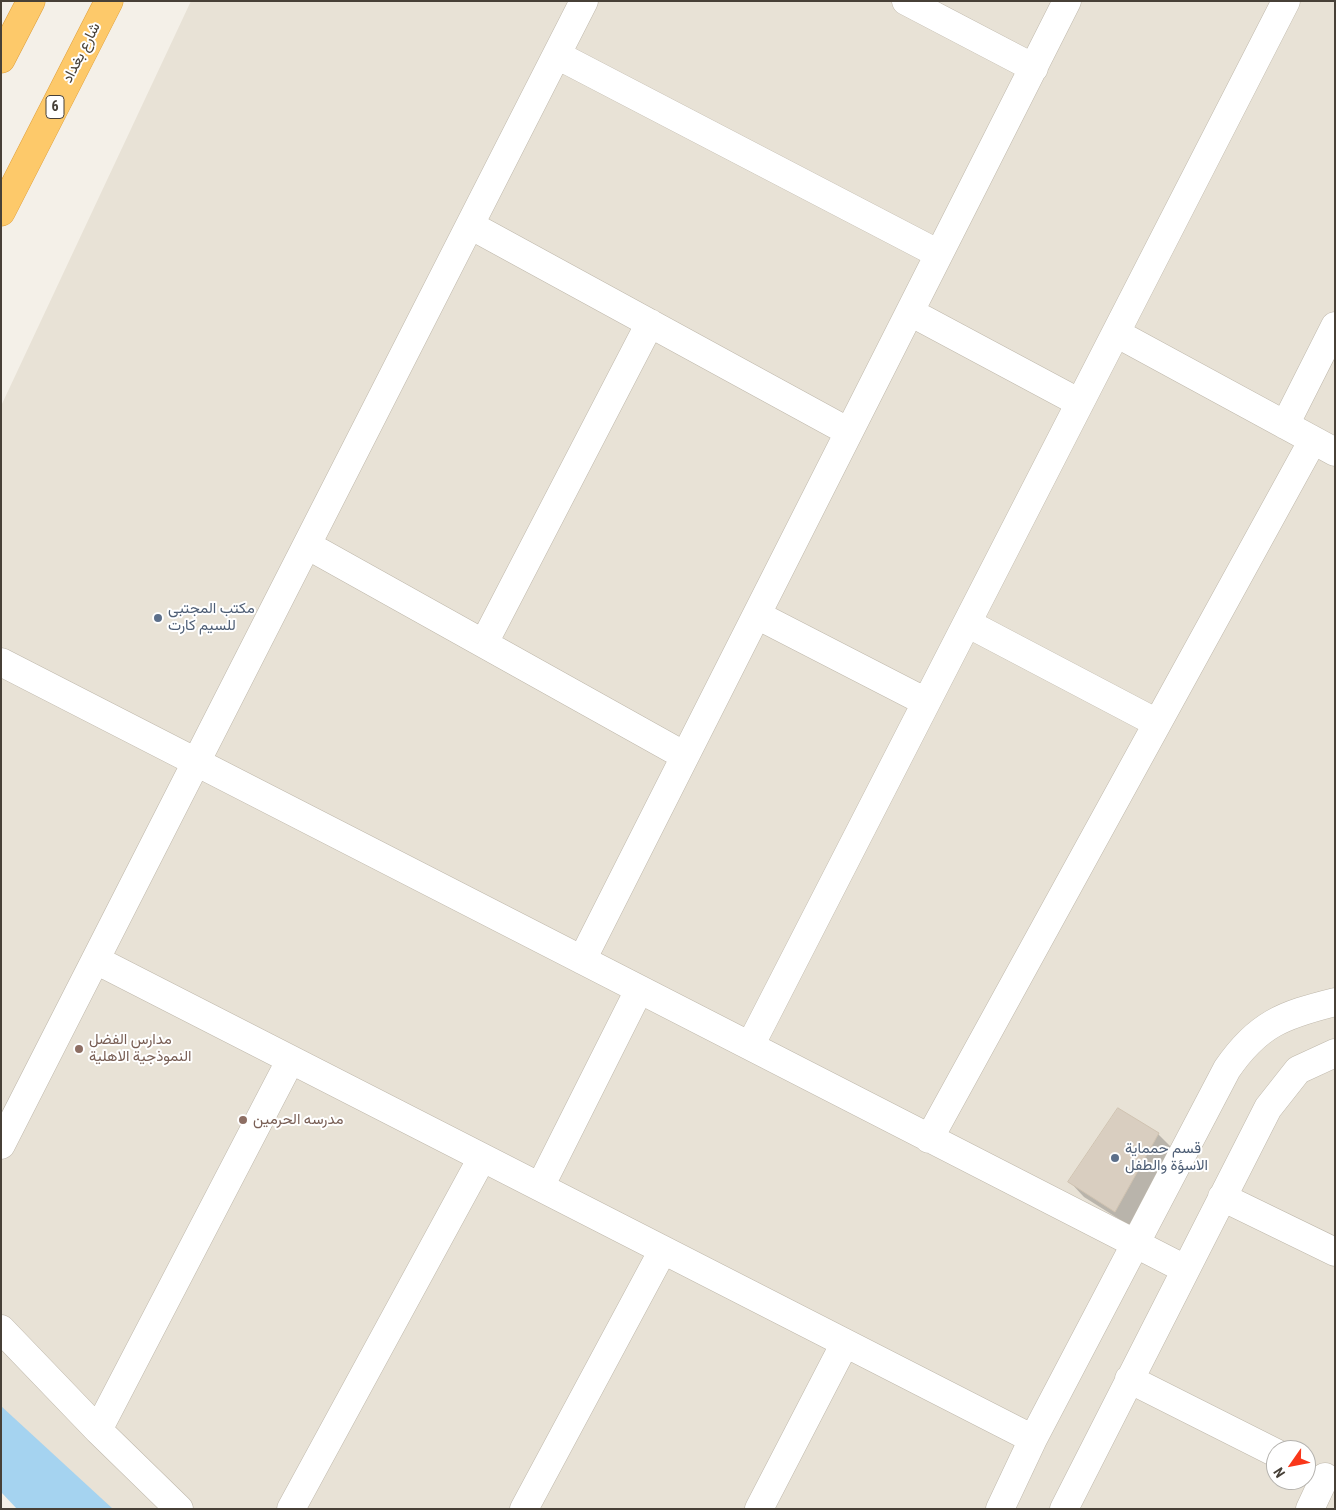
<!DOCTYPE html>
<meta charset="utf-8">
<style>
body{margin:0}
#map{position:relative;width:1336px;height:1510px;overflow:hidden;background:#f4f0e8;font-family:"Roboto Condensed",sans-serif}
canvas{display:block}
.frame{position:absolute;inset:0;border:2px solid #474037;pointer-events:none}
.north{position:absolute;left:1266px;top:1440px;width:50px;height:50px;box-sizing:border-box;background:#fff;border:1px solid #b5b3af;border-radius:50%;rotate:237deg;font-size:14px;font-weight:700;line-height:20px;text-align:center;color:#474037}
.north::after{content:'';display:block;margin:auto;width:18px;height:22px;background:#f9371a;clip-path:polygon(50% 0,100% 100%,50% 72%,0 100%)}
</style>
<div id="map">
<canvas width="1336" height="1510"></canvas>
<div class="frame"></div>
<div class="north">N</div>
</div>
<script>
const ctx = document.querySelector('canvas').getContext('2d');
ctx.lineJoin = 'round';
function fill(path, color) { ctx.fillStyle = color; ctx.fill(path, 'evenodd'); }
function strokePath(path, color, width, dash) { ctx.strokeStyle = color; ctx.lineWidth = width; ctx.lineCap = dash ? 'butt' : 'round'; ctx.setLineDash(dash || []); ctx.stroke(path); }
function write(font, color, halo, rows, align = 'center') {
  ctx.font = font + ' "Roboto Condensed",Vazirmatn,sans-serif'; ctx.lineWidth = 4; ctx.setLineDash([]); ctx.textBaseline = 'middle'; ctx.strokeStyle = halo; ctx.fillStyle = color; for (const [text, x, y, turn = 0] of rows) {
    ctx.save(); ctx.translate(x, y); ctx.rotate((+turn || 0) * Math.PI / 180); ctx.textAlign = isNaN(turn) ? turn : align; if (halo) ctx.strokeText(text, 0, 0); ctx.fillText(text, 0, 0); ctx.restore();
  }
}
fill(new Path2D(`
 M191 1H1335V1509H83L1 1418V406ZM1276 1450H1306V1480H1276Z`), '#e8e2d6');
fill(new Path2D(`
 M1 1406 113 1509H17L1 1492Z`), '#a5d3f0');
fill(new Path2D(`
 M1158 1134 1173 1149 1130 1226 1084 1197 1070 1182Z`), '#0003');
const building = new Path2D(`
 M1118 1108 1159 1133 1115 1212 1068 1182Z`);
fill(building, '#d9cec0');
strokePath(building, '#d0c3b1', 1);
const street = new Path2D(`
 M906 1 1034 68
 M557 55 939 254
 M470 225 849 432
 M910 312 1080 403
 M1116 333 1335 452
 M1285 425 1335 326
 M307 545 685 756
 M757 615 926 702
 M967 623 1157 723
 M484 643 650 323
 M1 662 1185 1269
 M96 960 1033 1439
 M582 960 1067 1
 M750 1046 1286 1
 M929 1139 1313 440
 M1 1145 584 1
 M540 1187 639 990
 M1222 1197 1335 1252
 M1 1329 98 1430 179 1509
 M1129 1379 1276 1453
 M98 1430 290 1061
 M291 1509 482 1158
 M524 1509 663 1250
 M759 1509 845 1343
 M1000 1509 1033 1439 1227 1069C1258 1024 1283 1015 1335 1002
 M1064 1509 1268 1108 1298 1070 1335 1053
 M1310 1509 1325 1477`);
const highway = new Path2D(`
 M1 59 31 1
 M1 212 109 1`);
strokePath(street, '#bfb8ab', 29);
strokePath(highway, '#dd9d39', 29);
strokePath(street, '#fff', 28);
strokePath(highway, '#fdc96a', 28);
for (const [x, y, r, color] of [
 [158,618,5,"#5c6f8a"],
 [79,1049,5,"#8d6e63"],
 [243,1120,5,"#8d6e63"],
 [1115,1158,5,"#5c6f8a"]
]) { const dot = new Path2D(); dot.arc(x, y, r, 0, 2 * Math.PI); ctx.fillStyle = color; ctx.fill(dot); strokePath(dot, '#fff', 2); }
for (const [x, y, w] of [
 [55,107,18]
]) { const box = new Path2D(); box.roundRect(x - w / 2, y - 11.5, w, 23, 4); ctx.fillStyle = '#fff'; ctx.fill(box); strokePath(box, '#474037', 1); }
write('bold 14px', '#474037', null, [
 ["6",55,107]
]);
write('15px', '#474037', '#fff', [
 ["شارع بغداد",82,53,-63]
]);
write('15px', '#4e5e75', '#fff', [
 ["مكتب المجتبى",168,609],
 ["للسيم كارت",168,626],
 ["قسم حمماية",1125,1149],
 ["الاسؤة والطفل",1125,1166]
], 'left');
write('15px', '#785e54', '#fff', [
 ["مدارس الفضل",89,1040],
 ["النموذجية الاهلية",89,1057],
 ["مدرسه الحرمين",253,1120]
], 'left');
</script>
